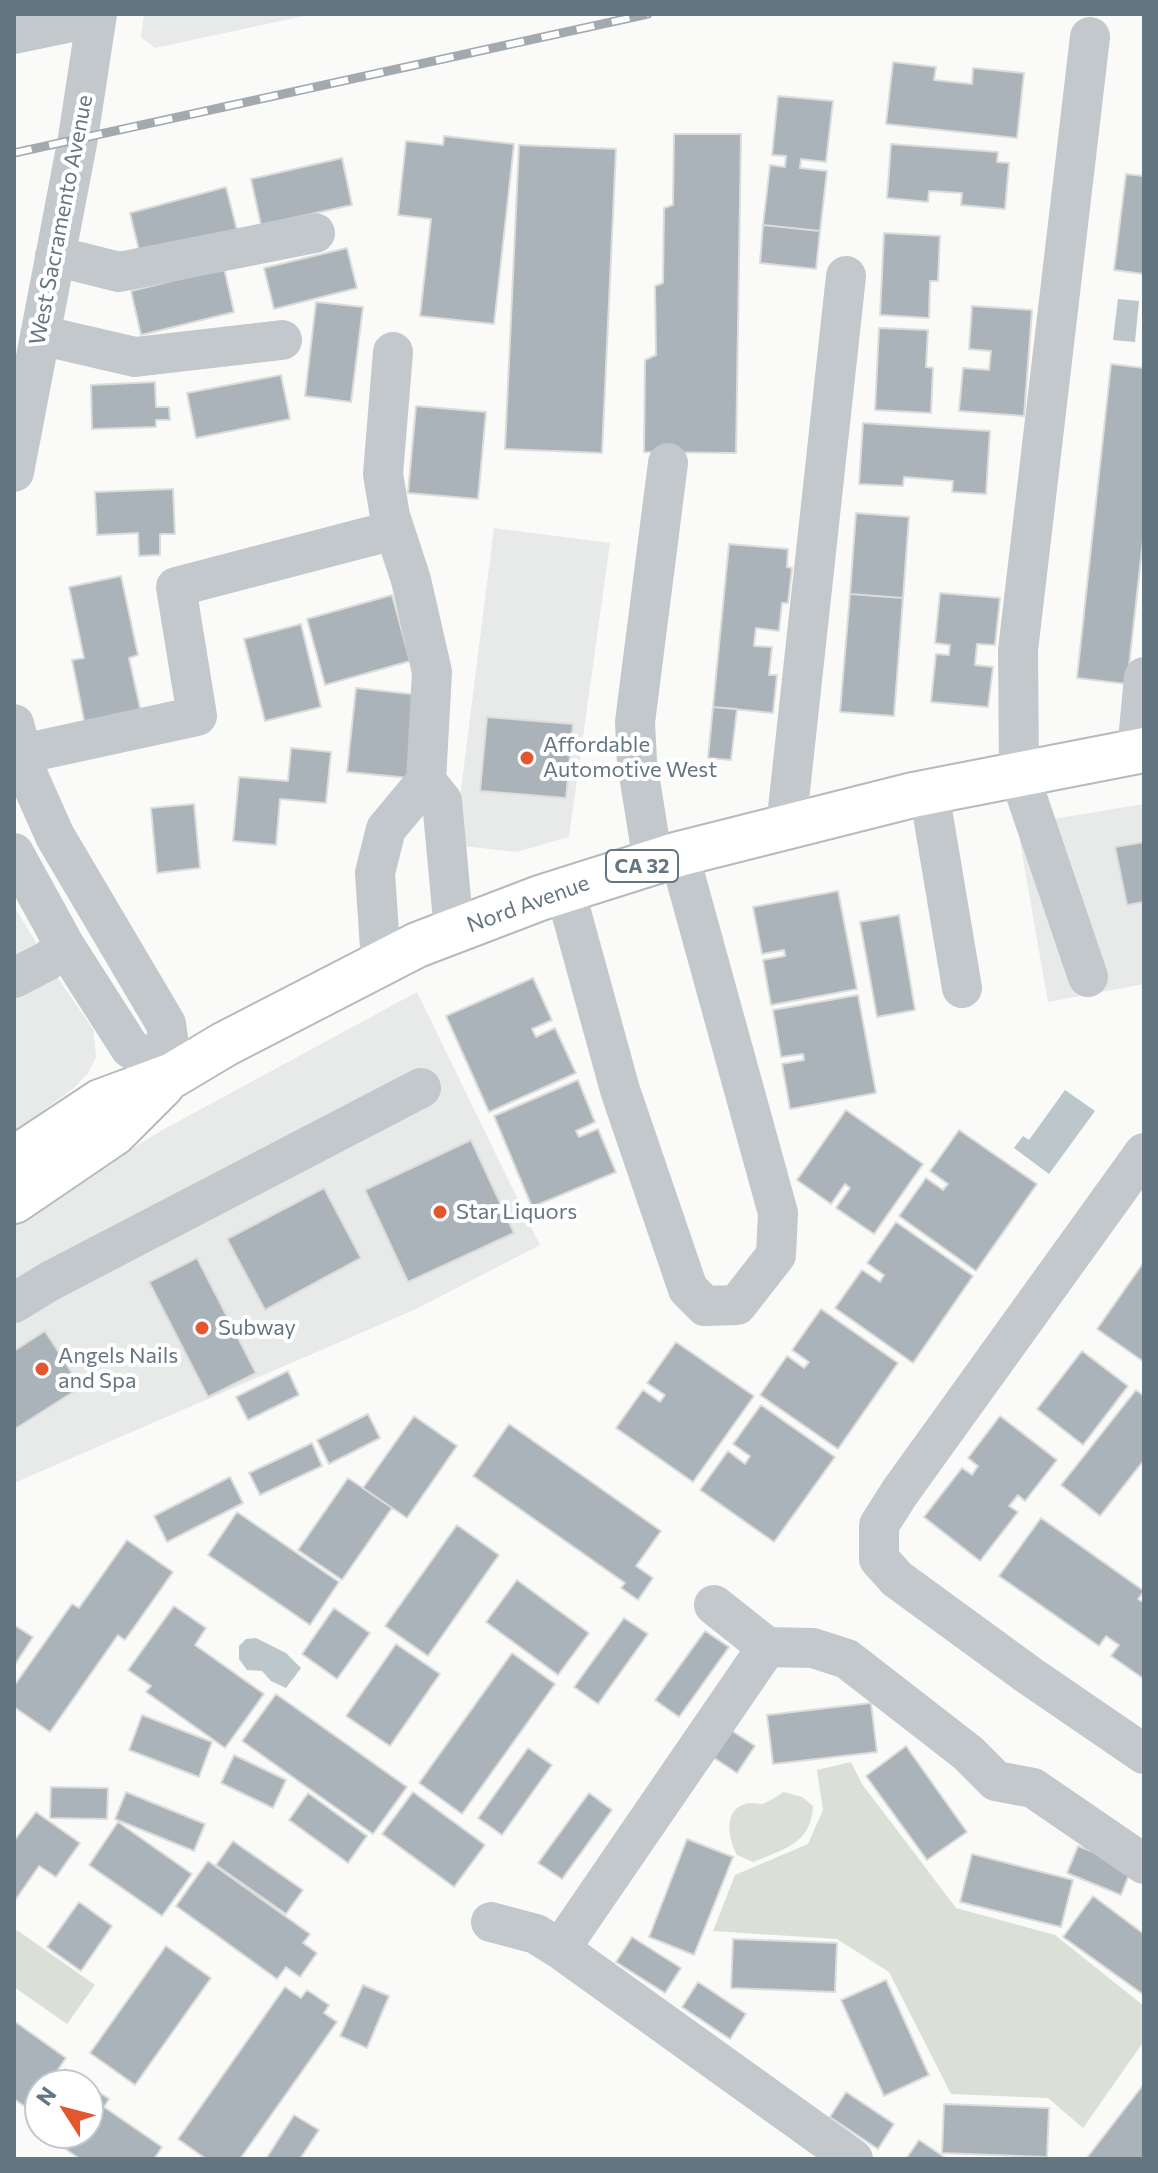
<!DOCTYPE html>
<style>
body{margin:0}
#map{position:relative;width:1158px;height:2173px;overflow:hidden;background:#fafaf8;font-family:Commissioner,sans-serif}
canvas{display:block}
.frame{position:absolute;inset:0;border:16px solid #657683;pointer-events:none}
.north{position:absolute;left:24px;top:2069px;width:80px;height:80px;box-sizing:border-box;background:#fff;border:2px solid #c1c8cd;border-radius:50%;rotate:306deg;font-size:22px;font-weight:700;line-height:32px;text-align:center;color:#657683}
.north::after{content:'';display:block;margin:auto;width:28px;height:36px;background:#e4572e;clip-path:polygon(50% 0,100% 100%,50% 72%,0 100%)}
</style>
<div id="map">
<canvas width="1158" height="2173"></canvas>
<div class="frame"></div>
<div class="north">N</div>
</div>
<script>
const ctx = document.querySelector('canvas').getContext('2d');
ctx.lineJoin = 'round';
function fill(path, color) { ctx.fillStyle = color; ctx.fill(path, 'evenodd'); }
function strokePath(path, color, width, dash) { ctx.strokeStyle = color; ctx.lineWidth = width; ctx.lineCap = dash ? 'butt' : 'round'; ctx.setLineDash(dash || []); ctx.stroke(path); }
function write(font, color, halo, rows, align = 'center') {
  ctx.font = font + ' Commissioner,sans-serif'; ctx.lineWidth = 8; ctx.setLineDash([]); ctx.textBaseline = 'middle'; ctx.strokeStyle = halo; ctx.fillStyle = color; for (const [text, x, y, turn = 0] of rows) {
    ctx.save(); ctx.translate(x, y); ctx.rotate((+turn || 0) * Math.PI / 180); ctx.textAlign = isNaN(turn) ? turn : align; if (halo) ctx.strokeText(text, 0, 0); ctx.fillText(text, 0, 0); ctx.restore();
  }
}
fill(new Path2D(`
 M144 14H313L155 48 141 37Z
 M494 528 610 543 569 837 516 852 454 845Z
 M1144 804V984L1048 1002 1017 825Z
 M14 906 55 974 93 1029 96 1057 88 1073 74 1088 14 1131Z
 M417 992 540 1245 416 1309 14 1483V1224L157 1133Z`), '#e8e9e9');
fill(new Path2D(`
 M851 1762 862 1784 956 1908 1055 1935 1144 2006V2041L1083 2128 1048 2098 951 2094 889 1972 837 1939 713 1931 735 1875 808 1844 823 1810 817 1770Z
 M784 1792 802 1797 813 1806C811 1844 784 1849 753 1862L737 1855C728 1838 722 1808 749 1803 753 1803 757 1804 762 1804 769 1802 777 1796 784 1792Z
 M17 1930 95 1985 67 2024 14 1987V1935Z`), '#dadfd7');
fill(new Path2D(`
 M1118 299 1139 301 1135 342 1113 340Z
 M1065 1090 1095 1111 1049 1174 1014 1148 1023 1136 1029 1140Z
 M256 1638 286 1653 301 1668 286 1688 271 1681 262 1671 247 1670 239 1659V1646L246 1639Z`), '#bbc7cb');
const building = new Path2D(`
 M893 62 936 67 934 80 972 84 973 68 1024 73 1017 138 886 124Z
 M778 96 833 101 826 162 801 159 800 168 827 171 820 231 763 225 770 165 785 167 786 156 772 155Z
 M674 134H741L736 453 644 452 645 360 656 355 655 286 663 283 664 208 673 205Z
 M444 136 514 144 494 324 420 316 431 219 398 215 406 141 443 145Z
 M891 144 998 152 997 162 1009 163 1005 209 961 205 962 193 929 191 928 202 887 198Z
 M519 145 616 149 602 453 505 449Z
 M342 158 352 205 261 225 251 179Z
 M1126 174 1144 176V274L1114 270Z
 M226 187 237 230 140 255 130 213Z
 M763 225 820 231 816 269 760 263Z
 M884 233 940 236 938 281H930L929 318 880 315Z
 M347 248 357 288 274 309 264 268Z
 M224 268 234 312 141 335 131 291Z
 M316 302 363 307 351 402 305 396Z
 M972 306 1032 310 1024 416 959 411 963 368 989 370 991 351 969 349Z
 M879 328 928 330 926 367 933 368 931 413 875 410Z
 M1111 364 1144 368V531L1127 684 1077 678Z
 M281 375 290 419 196 438 187 393Z
 M155 382 156 407H169L170 420H156V427L92 429 91 385Z
 M416 406 486 412 478 499 408 493Z
 M863 423 990 431 986 494 952 492 953 481 904 477 903 486 859 484Z
 M173 489 175 534H160V555L139 556 138 533 97 535 95 492Z
 M856 513 909 517 903 598 850 594Z
 M729 544 788 549 787 567 792 568 788 603H782L779 631 756 628 754 646 772 647 769 675H777L773 713 713 707Z
 M121 576 138 655 129 658 142 717 86 730 72 660 84 658 69 587Z
 M940 593 1000 598 995 645 977 644 975 665 993 667 988 707 931 702 936 654 949 655 950 645 935 643Z
 M850 594 903 598 894 716 840 712Z
 M392 595 410 661 325 685 307 619Z
 M301 624 321 707 265 721 244 639Z
 M356 688 420 695 410 778 347 772Z
 M713 707 737 709 731 760 708 758Z
 M487 717 573 724 566 798 480 791Z
 M291 748 331 752 326 803 280 799 276 845 233 841 239 777 288 781Z
 M194 804 200 868 157 873 151 808Z
 M1144 842V902L1127 905 1115 847Z
 M838 891 857 989 771 1005 763 960 785 956 784 950 762 954 753 907Z
 M899 915 915 1010 877 1017 860 922Z
 M533 978 552 1020 532 1029 536 1037 555 1028 576 1073 489 1112 446 1016Z
 M858 995 876 1093 790 1109 782 1064 804 1060 803 1054 781 1057 773 1010Z
 M578 1080 595 1122 576 1131 579 1137 598 1129 616 1172 532 1207 494 1116Z
 M846 1110 923 1164 874 1234 836 1208 850 1188 845 1184 831 1204 797 1180Z
 M959 1130 1037 1184 976 1271 899 1216 926 1178 943 1190 948 1184 930 1171Z
 M471 1140 514 1233 408 1282 365 1190Z
 M324 1188 361 1258 265 1310 227 1239Z
 M896 1222 973 1276 913 1363 835 1308 862 1270 880 1282 884 1275 867 1263Z
 M197 1258 256 1373 208 1397 149 1282Z
 M1144 1262V1362L1097 1329Z
 M821 1309 898 1363 838 1449 760 1395 787 1356 804 1368 809 1362 792 1350Z
 M45 1331 81 1387 15 1429 14 1351Z
 M676 1342 754 1396 693 1482 616 1428 643 1390 660 1402 665 1395 647 1383Z
 M1082 1351 1128 1386 1083 1445 1037 1409Z
 M288 1371 299 1395 248 1420 236 1397Z
 M1136 1390 1144 1396V1460L1100 1516 1061 1485Z
 M761 1405 835 1457 774 1542 700 1490 728 1451 745 1464 750 1456 733 1444Z
 M368 1414 380 1438 329 1464 317 1440Z
 M414 1416 457 1446 407 1518 363 1488Z
 M1000 1416 1057 1460 1025 1501 1018 1495 1009 1506 1018 1512 980 1561 924 1517 962 1468 972 1475 978 1466 968 1458Z
 M509 1424 661 1531 636 1566 653 1578 638 1600 621 1588 625 1583 473 1476Z
 M312 1443 322 1466 260 1495 249 1473Z
 M230 1477 243 1503 167 1542 154 1516Z
 M348 1478 392 1508 342 1580 298 1550Z
 M237 1512 339 1582 310 1625 208 1555Z
 M1041 1518 1144 1591 1138 1599 1144 1603V1679L1111 1656 1119 1645 1106 1636 1099 1646 999 1576Z
 M457 1525 499 1555 428 1656 385 1626Z
 M127 1540 173 1572 125 1640 118 1635 50 1732 14 1707V1686L72 1604 79 1608Z
 M517 1580 589 1633 558 1675 486 1622Z
 M174 1606 206 1628 195 1645 264 1694 225 1748 146 1692 151 1686 128 1670Z
 M334 1608 370 1633 337 1679 302 1654Z
 M624 1618 648 1634 598 1704 574 1687Z
 M14 1625 33 1637 14 1666Z
 M705 1631 729 1647 679 1717 655 1700Z
 M396 1644 440 1674 390 1746 346 1716Z
 M512 1653 555 1684 462 1814 419 1783Z
 M276 1694 407 1787 373 1834 242 1741Z
 M871 1703 877 1752 773 1764 767 1715Z
 M142 1715 212 1742 199 1777 129 1750Z
 M729 1729 755 1746 737 1773 711 1756Z
 M906 1746 967 1832 927 1860 866 1776Z
 M528 1748 552 1765 502 1835 478 1818Z
 M234 1755 286 1780 273 1808 221 1783Z
 M51 1787 108 1788 107 1819 50 1818Z
 M126 1792 205 1824 194 1851 115 1819Z
 M413 1792 485 1845 454 1887 382 1834Z
 M308 1793 367 1836 348 1863 289 1820Z
 M589 1793 612 1810 562 1879 538 1863Z
 M36 1812 80 1843 56 1877 39 1866 14 1902V1841Z
 M118 1822 192 1874 162 1916 89 1865Z
 M687 1839 733 1857 694 1955 649 1937Z
 M233 1841 303 1890 286 1914 216 1865Z
 M1078 1846 1132 1867 1121 1895 1067 1873Z
 M972 1854 1073 1880 1061 1927 960 1902Z
 M208 1861 310 1934 303 1943 317 1953 300 1977 286 1967 277 1979 176 1906Z
 M1093 1896 1144 1934V1995L1063 1937Z
 M79 1902 112 1926 81 1971 47 1947Z
 M632 1937 681 1968 665 1993 616 1962Z
 M733 1939 837 1943 835 1992 731 1988Z
 M166 1946 211 1978 135 2085 90 2053Z
 M886 1980 929 2075 884 2096 841 2000Z
 M698 1982 746 2014 730 2039 682 2007Z
 M363 1985 389 1996 367 2048 340 2036Z
 M285 1987 301 1998 307 1990 329 2005 324 2013 337 2022 240 2159H206L178 2139Z
 M14 2021 66 2058 47 2085H40V2095L30 2110 14 2099Z
 M65 2069 109 2099 104 2107 162 2147 154 2159H80L64 2148 68 2142 55 2133H88V2085H54Z
 M1144 2084V2159H1086Z
 M846 2092 894 2124 878 2149 830 2117Z
 M944 2104 1049 2108 1047 2157 942 2153Z
 M40 2106V2123L32 2117Z
 M294 2115 319 2130 300 2159H266Z
 M919 2140 947 2159H906Z`);
fill(building, '#aab3b9');
strokePath(building, '#dcdcda', 2);
const major = new Path2D(`
 M14 1159 100 1102 173 1075 225 1044 417 945 540 898 679 854 913 795 1144 750
 M14 1201 114 1133 162 1085`);
strokePath(major, '#b5babe', 48);
strokePath(new Path2D(`
 M14 34 96 17
 M55 256 119 272 315 233
 M40 335 135 357 282 340
 M14 472 78 138 97 14
 M14 724 27 773 55 836 166 1024 173 1075
 M1137 752 1144 677
 M22 754 197 716 176 587 394 530
 M426 781 442 801 454 931
 M929 792 962 988
 M786 827 846 276
 M14 853 65 946 130 1048 173 1075
 M653 862 637 762 635 722 668 463
 M565 890 620 1090 688 1289 705 1306 737 1305 776 1255 778 1213 679 854
 M381 963 375 873 386 829 426 781 432 672 411 580 390 516 383 474 393 352
 M1088 977 1019 774 1018 650 1090 37
 M14 978 47 961 65 946
 M1144 1153 900 1492 879 1525V1559L897 1579 1030 1676 1144 1754
 M14 1303 50 1281 421 1088
 M714 1605 767 1647
 M491 1922 536 1934 560 1949 853 2159
 M560 1949 767 1647 813 1648 847 1659 968 1753 996 1781 1033 1788 1144 1864`), '#c3c8cc', 40);
strokePath(major, '#fff', 44);
const rail = new Path2D(`
 M14 153 648 14`);
strokePath(rail, '#a2aab0', 9);
strokePath(rail, '#fff', 6, [18]);
for (const [x, y, r, color] of [
 [527,758,8,"#e4572e"],
 [440,1212,8,"#e4572e"],
 [202,1328,8,"#e4572e"],
 [42,1369,8,"#e4572e"]
]) { const dot = new Path2D(); dot.arc(x, y, r, 0, 2 * Math.PI); ctx.fillStyle = color; ctx.fill(dot); strokePath(dot, '#fff', 3); }
for (const [x, y, w] of [
 [642,866,72]
]) { const box = new Path2D(); box.roundRect(x - w / 2, y - 16, w, 32, 6); ctx.fillStyle = '#fff'; ctx.fill(box); strokePath(box, '#657683', 2); }
write('bold 20px', '#657683', null, [
 ["CA 32",642,866]
]);
write('22px', '#657683', '#fff', [
 ["West Sacramento Avenue",61,220,-79],
 ["Nord Avenue",528,904,-20]
]);
write('22px', '#657683', '#fff', [
 ["Affordable",543,745],
 ["Automotive West",543,770],
 ["Star Liquors",456,1212],
 ["Subway",218,1328],
 ["Angels Nails",58,1356],
 ["and Spa",58,1381]
], 'left');
</script>
